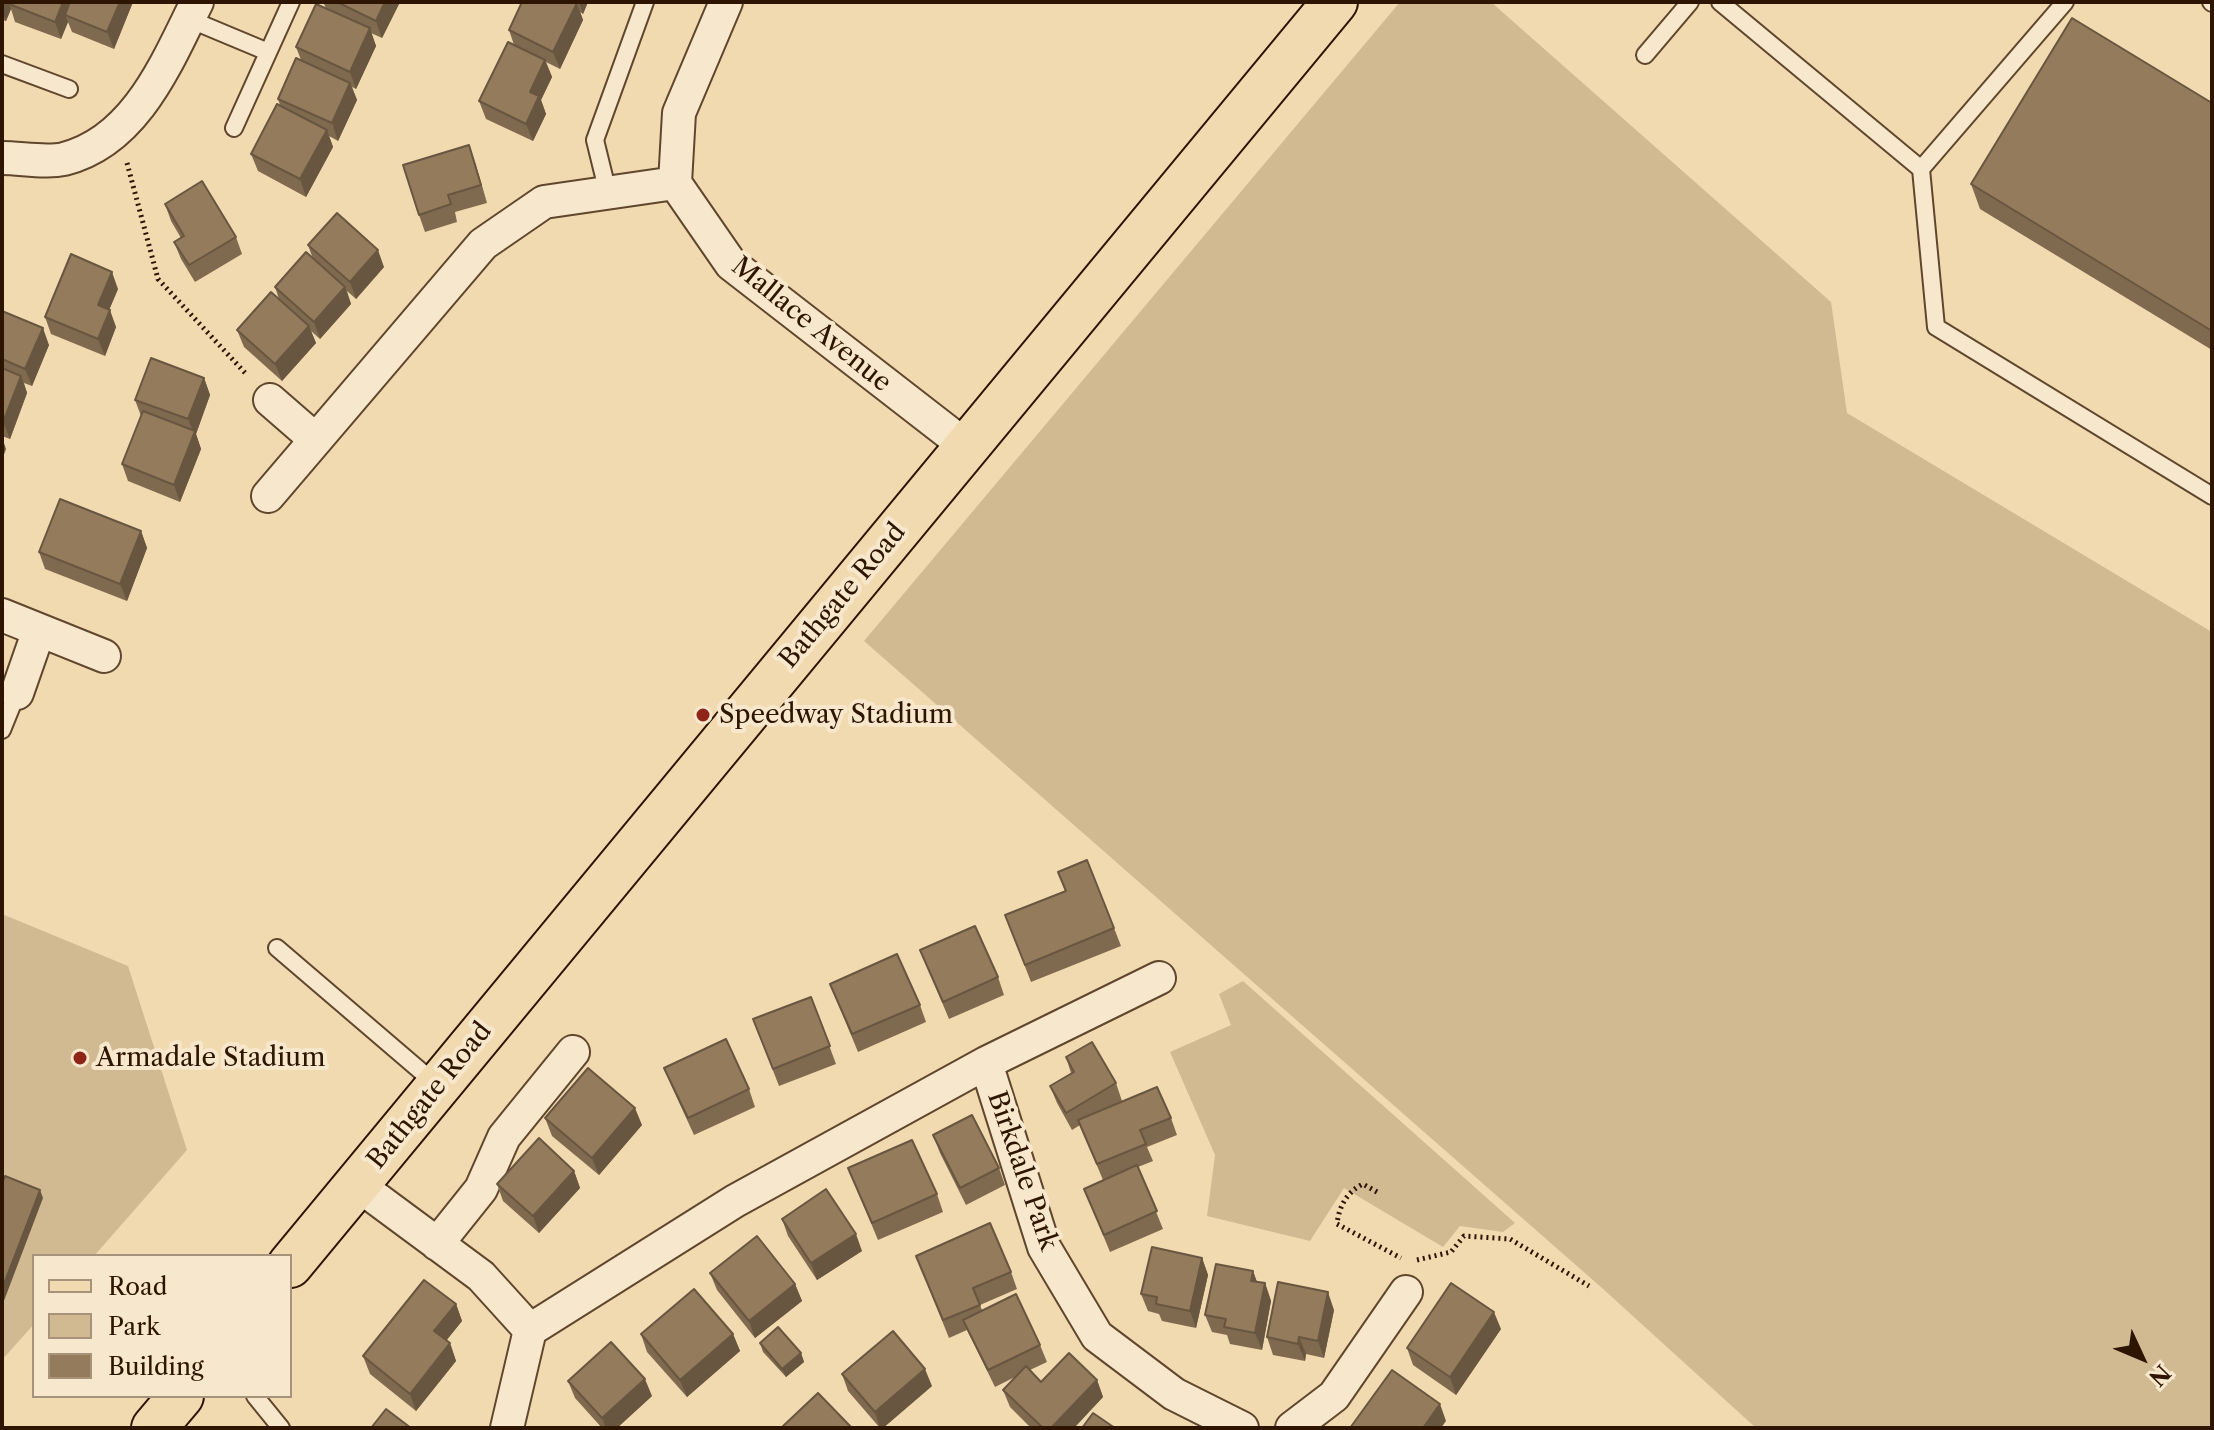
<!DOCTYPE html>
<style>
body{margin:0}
#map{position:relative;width:2214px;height:1430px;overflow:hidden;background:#f2dab0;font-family:"Libre Caslon Text",serif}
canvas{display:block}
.frame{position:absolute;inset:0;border:4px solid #2e1501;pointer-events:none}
.legend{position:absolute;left:32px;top:1254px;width:260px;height:144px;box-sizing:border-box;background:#f7e7cc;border:2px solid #a7937b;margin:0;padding:10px 14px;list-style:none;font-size:24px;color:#2e1501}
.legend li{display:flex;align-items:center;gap:16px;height:40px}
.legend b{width:40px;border:2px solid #a7937b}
.north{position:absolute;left:2102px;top:1318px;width:80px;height:80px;-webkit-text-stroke:6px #f7e7cc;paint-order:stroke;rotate:134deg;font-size:22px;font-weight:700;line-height:32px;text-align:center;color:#2e1501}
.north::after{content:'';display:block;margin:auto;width:28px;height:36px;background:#2e1501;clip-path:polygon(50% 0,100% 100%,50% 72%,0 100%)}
</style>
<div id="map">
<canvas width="2214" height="1430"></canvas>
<div class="frame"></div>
<ul class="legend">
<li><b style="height:10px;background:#f2dab0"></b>Road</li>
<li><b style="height:22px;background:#d1b992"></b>Park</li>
<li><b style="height:22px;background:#947b5c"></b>Building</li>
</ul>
<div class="north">N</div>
</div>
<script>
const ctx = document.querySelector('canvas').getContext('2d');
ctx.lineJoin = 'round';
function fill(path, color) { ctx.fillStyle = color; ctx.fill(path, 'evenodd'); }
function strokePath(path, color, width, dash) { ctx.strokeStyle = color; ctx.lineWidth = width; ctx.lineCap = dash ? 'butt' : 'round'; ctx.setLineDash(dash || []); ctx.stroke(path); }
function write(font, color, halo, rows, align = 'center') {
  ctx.font = font + ' "Libre Caslon Text",serif'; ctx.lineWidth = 8; ctx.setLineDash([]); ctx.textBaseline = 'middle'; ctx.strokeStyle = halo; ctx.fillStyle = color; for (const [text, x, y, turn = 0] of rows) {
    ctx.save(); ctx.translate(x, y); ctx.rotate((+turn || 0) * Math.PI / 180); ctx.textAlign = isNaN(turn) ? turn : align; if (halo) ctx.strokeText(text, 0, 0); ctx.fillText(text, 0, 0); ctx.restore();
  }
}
fill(new Path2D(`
 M1400 2H1491L1831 302 1847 413 2212 632V1428H1756L1602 1288 864 641Z
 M2 914 128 966 187 1150 94 1256H34V1324L2 1360Z
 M1243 981 1515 1223 1503 1232 1460 1226 1443 1247 1344 1188 1310 1241 1207 1216 1215 1155 1170 1052 1231 1025 1219 994Z`), '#d1b992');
const service = new Path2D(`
 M1720 2 1921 169 1936 327 2212 496
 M2211 2 2212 3
 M189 19 268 52
 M1645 55 1690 2
 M2 64 69 89
 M234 128 291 2
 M1921 169 2065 2
 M608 193 595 140 645 2
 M2 730 17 693
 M277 948 437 1085
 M255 1396 281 1428`);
const minor = new Path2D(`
 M726 2 679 113 675 183 731 264 967 447
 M2 158C21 158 46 163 64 159 136 141 167 62 197 2
 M270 400 316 440
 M268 496 483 244 544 202 675 183
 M2 615 104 656
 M17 693 39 630
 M986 1063 1044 1247 1097 1336 1174 1394 1242 1428
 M358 1185 481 1276 530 1330 507 1428
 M437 1244 481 1189 504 1137 573 1052
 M530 1330 735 1201 986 1063 1159 978
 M1292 1428 1334 1396 1406 1292`);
const primary = new Path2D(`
 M290 1265 1335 2
 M154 1428 181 1396`);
strokePath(service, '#5f462d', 20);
strokePath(minor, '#5f462d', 36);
strokePath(primary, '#2e1501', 48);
strokePath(new Path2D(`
 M127 163 158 279 247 375
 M1377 1192 1363 1184C1347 1192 1339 1206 1337 1224L1401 1258
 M1417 1260 1451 1252 1464 1236 1510 1239 1589 1286`), '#2e1501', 5, [2, 4]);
strokePath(service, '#f7e7cc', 16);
strokePath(minor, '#f7e7cc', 32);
strokePath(primary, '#f2dab0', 44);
fill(new Path2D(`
 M2 2H133L114 49 72 32 68 22 61 39 15 22 11 9 6 21 2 20Z
 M323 2H400L382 38 371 33 376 46 356 89 352 87 357 100 338 141 329 136 333 147 306 197 258 171 251 154 280 105 278 99 301 60 296 47 326 8Z
 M522 2H588L583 14 580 12 583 20 560 69 546 62 552 77 541 100 546 114 533 141 486 119 479 101 514 45 509 30Z
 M2212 103V350L1980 209 1971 184Z
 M469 145 487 203 455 212 457 222 425 232 419 215Z
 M165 204 236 237 242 254 195 282 181 259 174 242 181 238 171 221Z
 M308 245 384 267 356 299 347 291 351 304 320 339 311 331 316 343 282 381 244 347 237 330 279 299 275 287 313 259Z
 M118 289 109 310 116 327 105 356 51 334 45 317Z
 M2 311 49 345 32 386 24 383 27 393 10 439 2 436Z
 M204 378 210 395 196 434 201 449 180 502 128 481 122 464 141 416 135 400Z
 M141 531 147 548 127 601 45 569 39 552Z
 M1058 872 1114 928 1121 946 1031 982 1005 915 1065 891Z
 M920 950 998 977 1004 995 949 1019Z
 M830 984 920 1005 926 1022 858 1052Z
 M811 997 836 1064 779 1086 753 1019Z
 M1066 1057 1116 1083 1122 1101 1171 1118 1177 1135 1147 1147 1153 1161 1138 1167 1163 1229 1110 1252 1084 1189 1103 1180 1080 1125 1072 1130 1057 1103 1050 1086 1071 1073Z
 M664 1068 749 1089 755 1107 694 1135 671 1085Z
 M545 1118 642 1125 599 1175 552 1136Z
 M933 1135 999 1168 1005 1185 966 1205 940 1153Z
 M848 1168 937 1194 943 1212 878 1240Z
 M574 1171 580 1188 539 1233 503 1201 497 1184Z
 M782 1219 862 1251 817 1280 788 1236Z
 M916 1256 1011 1272 1017 1289 980 1305 982 1310 1040 1345 1047 1362 1030 1370 1041 1382 1097 1380 1103 1397 1074 1428H1031L1010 1407 1003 1390 1015 1377 995 1387 967 1330 949 1338Z
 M1202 1258 1208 1275 1196 1328 1162 1321 1159 1314 1148 1311 1141 1294Z
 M1253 1271 1257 1282 1265 1283 1271 1301 1262 1350 1230 1344 1227 1335 1212 1332 1205 1315Z
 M710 1273 795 1284 802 1301 755 1338 717 1290Z
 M456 1304 462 1321 446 1341 450 1343 456 1361 416 1411 370 1374 363 1356Z
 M1334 1310 1324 1358 1306 1354 1305 1361 1273 1355 1267 1337Z
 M1501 1329 1456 1395 1413 1365 1407 1348Z
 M641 1334H733L740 1351 687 1397 647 1352Z
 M760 1343 801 1353 804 1362 786 1377 763 1352Z
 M842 1374 932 1386 883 1428H880L848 1391Z
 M568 1381 652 1396 617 1428H602L575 1398Z`), '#7f6a4f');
fill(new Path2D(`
 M2 2H13L9 4 11 9 6 21 2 12Z
 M63 2H75L65 15 68 22 61 39 55 22Z
 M120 2H133L114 49 107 32Z
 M385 2H400L382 38 376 21Z
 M579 2H588L583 14Z
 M577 3 583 20 560 69 553 52Z
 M370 28 376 46 356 89 350 72Z
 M545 60 552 77 541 100 546 114 533 141 526 124 530 92Z
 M350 83 357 100 338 141 332 123Z
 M327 130 333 147 306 197 300 179Z
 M469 145 475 162 487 203 481 185Z
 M378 250 384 267 356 299 350 282Z
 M112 272 118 289 104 322 98 305Z
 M345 287 351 304 320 339 314 322Z
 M110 310 116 327 105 356 98 339Z
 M309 326 316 343 282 381 275 364Z
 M43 328 49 345 32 386 25 369Z
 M21 376 27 393 10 439 3 422Z
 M204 378 210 395 196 434 201 449 180 502 174 485 194 434 188 419Z
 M2 437 6 449 2 460Z
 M141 531 147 548 127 601 120 584Z
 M635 1108 642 1125 599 1175 592 1158Z
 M574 1171 580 1188 539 1233 533 1216Z
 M40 1190 43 1198 2 1306V1289Z
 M856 1234 862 1251 817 1280 811 1263Z
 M1202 1258 1208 1275 1196 1328 1190 1311Z
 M1253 1271 1259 1288 1251 1281Z
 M1265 1283 1271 1301 1262 1350 1255 1333Z
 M795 1284 802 1301 755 1338 749 1321Z
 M1328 1292 1334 1310 1324 1358 1318 1341Z
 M456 1304 462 1321 440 1348 434 1331Z
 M1494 1312 1501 1329 1456 1395 1450 1377Z
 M733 1334 740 1351 687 1397 680 1380Z
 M1299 1337 1306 1354 1305 1361 1298 1344Z
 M450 1343 456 1361 416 1411 410 1394Z
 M801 1353 804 1362 786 1377 782 1369Z
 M925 1369 932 1386 883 1428H880L875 1412Z
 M645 1379 652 1396 617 1428H606L602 1418Z
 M1097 1380 1103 1397 1074 1428H1051Z
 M1440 1404 1446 1421 1441 1428H1423Z`), '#685640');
const building = new Path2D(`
 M10 2H63L55 22 9 4Z
 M70 2H120L107 32 65 15Z
 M337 2H385L376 21Z
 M522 2H574L577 3 553 52 509 30Z
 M316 4 370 28 350 72 296 47Z
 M2072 18 2212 103V331L1971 184Z
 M508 42 545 60 530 92 539 96 526 124 479 101Z
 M296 58 350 83 332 123 278 99Z
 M277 104 327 130 300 179 251 154Z
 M469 145 481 185 448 195 451 204 419 215 403 165Z
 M202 181 236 237 189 265 174 242 184 236 165 204Z
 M337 213 378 250 350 282 308 245Z
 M306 252 345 287 314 322 275 287Z
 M71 254 112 272 98 305 110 310 98 339 45 317Z
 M271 292 309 326 275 364 237 330Z
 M2 311 43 328 25 369 2 359Z
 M151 358 204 378 188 419 135 400Z
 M2 368 21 376 3 422 2 421Z
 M143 411 195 431 174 485 122 464Z
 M60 499 141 531 120 584 39 552Z
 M1087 860 1114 928 1025 965 1005 915 1066 891 1058 872Z
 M975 926 998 977 943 1002 920 950Z
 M897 954 920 1005 852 1034 830 984Z
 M811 997 830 1046 773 1069 753 1019Z
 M726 1039 749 1089 688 1118 664 1068Z
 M1092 1042 1116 1083 1066 1113 1050 1086 1074 1072 1066 1057Z
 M588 1068 635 1108 592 1158 545 1118Z
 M1157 1087 1171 1118 1140 1130 1146 1144 1097 1164 1078 1120Z
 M972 1115 999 1168 960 1188 933 1135Z
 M539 1138 574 1171 533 1216 497 1184Z
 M912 1140 937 1194 872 1223 848 1168Z
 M1137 1165 1157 1211 1104 1235 1084 1189Z
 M5 1176 40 1190 2 1289V1184Z
 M826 1189 856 1234 811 1263 782 1219Z
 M990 1223 1011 1272 973 1288 980 1305 943 1320 916 1256Z
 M757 1236 795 1284 749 1321 710 1273Z
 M1152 1247 1202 1258 1190 1311 1156 1304 1157 1297 1141 1294Z
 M1216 1264 1253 1271 1251 1281 1265 1283 1255 1333 1224 1327 1226 1319 1205 1315Z
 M424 1280 456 1304 434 1331 450 1343 410 1394 363 1356Z
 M1278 1282 1328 1292 1318 1341 1299 1337 1298 1344 1267 1337Z
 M1451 1283 1494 1312 1450 1377 1407 1348Z
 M694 1289 733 1334 680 1380 641 1334Z
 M1016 1294 1040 1345 988 1370 963 1320Z
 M778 1327 801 1353 782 1369 760 1343Z
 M893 1331 925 1369 875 1412 842 1374Z
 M611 1342 645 1379 602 1418 568 1381Z
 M1069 1353 1097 1380 1051 1428H1043L1003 1390 1026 1366 1041 1382Z
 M1392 1370 1440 1404 1423 1428H1350Z
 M818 1393 852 1428H781Z
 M386 1409 411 1428H371Z
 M1093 1413 1115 1428H1082Z`);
fill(building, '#947b5c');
strokePath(building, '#685640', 2);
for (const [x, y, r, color] of [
 [703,715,8,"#8f2418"],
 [80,1058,8,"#8f2418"]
]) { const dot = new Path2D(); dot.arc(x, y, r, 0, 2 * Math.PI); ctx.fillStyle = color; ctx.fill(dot); strokePath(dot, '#f7e7cc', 3); }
write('26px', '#2e1501', '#f7e7cc', [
 ["Mallace Avenue",811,325,39],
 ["Bathgate Road",843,596,-50],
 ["Bathgate Road",430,1096,-51],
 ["Birkdale Park",1022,1171,71]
]);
write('26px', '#2e1501', '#f7e7cc', [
 ["Speedway Stadium",719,715],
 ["Armadale Stadium",96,1058]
], 'left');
</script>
